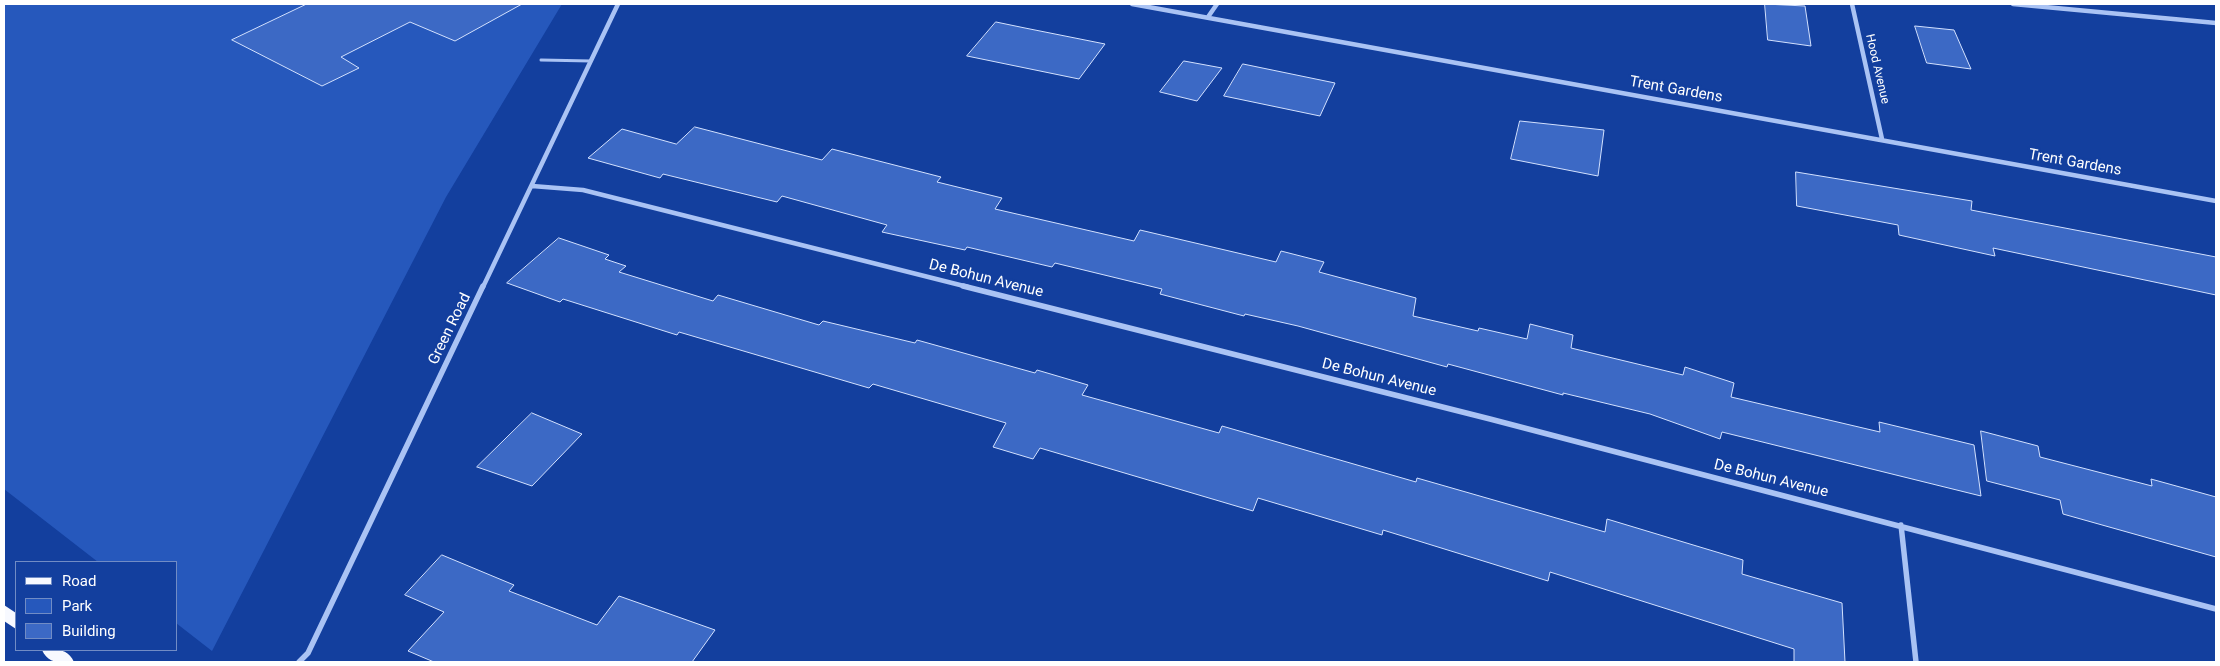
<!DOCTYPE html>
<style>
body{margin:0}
#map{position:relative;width:2220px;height:666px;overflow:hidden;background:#133f9e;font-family:Roboto,sans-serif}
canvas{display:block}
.frame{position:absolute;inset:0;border:5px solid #fff;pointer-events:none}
.legend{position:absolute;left:15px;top:561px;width:162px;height:90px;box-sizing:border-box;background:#133f9e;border:1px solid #718cc5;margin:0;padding:6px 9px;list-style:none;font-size:15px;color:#fff}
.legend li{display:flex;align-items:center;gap:10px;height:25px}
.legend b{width:25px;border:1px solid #718cc5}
</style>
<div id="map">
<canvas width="2220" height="666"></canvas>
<div class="frame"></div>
<ul class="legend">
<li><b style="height:6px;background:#f7f9ff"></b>Road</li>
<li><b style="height:14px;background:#2658bc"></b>Park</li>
<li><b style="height:14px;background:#3c69c5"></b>Building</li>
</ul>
</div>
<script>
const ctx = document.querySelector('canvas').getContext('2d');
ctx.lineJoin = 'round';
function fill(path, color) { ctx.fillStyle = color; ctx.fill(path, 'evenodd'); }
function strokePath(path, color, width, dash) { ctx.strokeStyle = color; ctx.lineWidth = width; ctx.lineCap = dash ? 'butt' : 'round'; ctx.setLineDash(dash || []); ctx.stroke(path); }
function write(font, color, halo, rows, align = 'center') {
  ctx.font = font + ' Roboto,sans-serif'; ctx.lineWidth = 4.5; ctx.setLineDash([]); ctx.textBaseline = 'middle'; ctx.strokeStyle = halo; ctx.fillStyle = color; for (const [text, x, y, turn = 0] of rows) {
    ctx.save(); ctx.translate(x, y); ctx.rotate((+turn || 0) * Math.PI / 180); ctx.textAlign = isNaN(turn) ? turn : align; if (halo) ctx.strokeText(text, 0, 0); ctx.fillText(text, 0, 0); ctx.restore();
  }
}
fill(new Path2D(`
 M4 4H562L446 197 212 651 176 623V562H98L4 489Z`), '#2658bc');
const building = new Path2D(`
 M307 4H522L455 41 410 22 341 57 359 68 322 86 232 40Z
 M1765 4 1805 6 1811 46 1768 40Z
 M996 22 1025 28 1105 44 1079 79 967 56Z
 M1915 26 1954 30 1971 69 1927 63Z
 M1184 61 1222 68 1197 101 1160 92Z
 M1243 64 1335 83 1320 116 1224 96Z
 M1520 121 1604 130 1598 176 1511 159Z
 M695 127 822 160 832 149 941 177 937 182 1002 198 995 209 1134 241 1140 230 1276 262 1281 251 1324 262 1319 272 1416 298 1413 316 1478 331 1479 328 1527 339 1530 324 1573 335 1571 348 1683 375 1685 367 1734 383 1731 397 1880 432 1879 422 1974 445 1981 496 1722 432 1720 439 1650 414 1563 393V395L1448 364 1447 367 1298 326 1245 314 1244 316 1160 294 1162 289 1055 263 1052 267 967 247 965 250 882 232 887 225 782 196 777 202 663 174 660 178 588 158 622 129 676 144Z
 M1796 172 1972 201 1971 210 2216 257V295L1993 248 1995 256 1899 235 1898 225 1797 206Z
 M559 238 609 255 605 259 626 266 619 272 713 301 718 295 819 325 823 321 915 343 917 340 1035 373 1037 370 1088 385 1082 395 1219 433 1222 426 1416 482 1417 478 1605 532 1607 519 1743 560 1742 574 1842 603 1845 662H1794V649L1550 572 1548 581 1383 530 1382 535 1258 498 1253 511 1040 448 1033 459 993 447 1006 423 873 384 869 388 679 332 677 335 563 299 560 302 507 283Z
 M532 413 582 434 532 486 477 467Z
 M1981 431 2038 446 2040 457 2152 486 2151 479 2216 497V557L2063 514 2060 500 1987 481Z
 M442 555 514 585 509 591 597 625 619 596 715 630 692 662H434L408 651 444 612 405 595Z`);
fill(building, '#3c69c5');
strokePath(building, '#d3e1fe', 1);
strokePath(new Path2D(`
 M541 60 591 61`), '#aac3f4', 3);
strokePath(new Path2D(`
 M1132 4 2216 201
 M1852 4 1882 139
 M2013 4 2216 23
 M1208 17 1217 4
 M532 186 583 190 968 287
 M483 287 618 4`), '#aac3f4', 4.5);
strokePath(new Path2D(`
 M963 286 1490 419 2216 609
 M1901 525 1916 662
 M299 662 308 653 483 286`), '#aac3f4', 5.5);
fill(new Path2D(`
 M4 605 16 613V629L4 621Z
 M42 650C55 649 68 648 74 662 61 663 48 664 42 650Z`), '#f7f9ff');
write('12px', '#fff', '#133f9e', [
 ["Hood Avenue",1877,69,77]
]);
write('15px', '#fff', '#133f9e', [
 ["Trent Gardens",1676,90,10],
 ["Trent Gardens",2075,163,10],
 ["De Bohun Avenue",986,279,14],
 ["Green Road",450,329,-64],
 ["De Bohun Avenue",1379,378,14],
 ["De Bohun Avenue",1771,479,14]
]);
</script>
